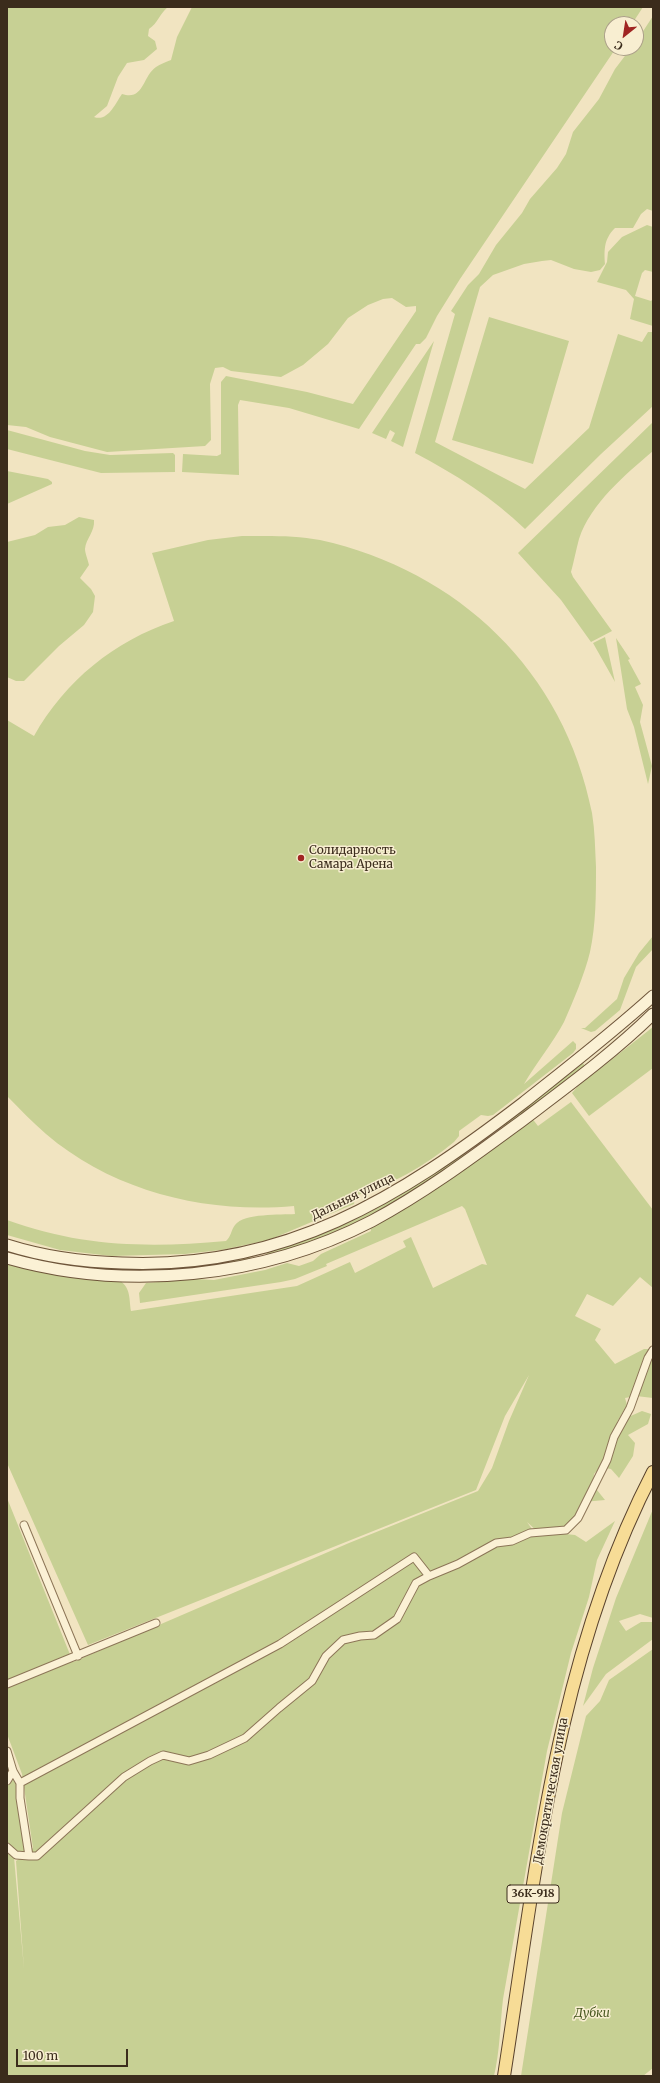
<!DOCTYPE html>
<meta charset="utf-8">
<style>
body{margin:0}
#map{position:relative;width:660px;height:2083px;overflow:hidden;background:#f1e4c1;font-family:Merriweather,serif}
canvas{display:block}
.frame{position:absolute;inset:0;border:8px solid #3b2c1c;pointer-events:none}
.north{position:absolute;left:604px;top:16px;width:40px;height:40px;box-sizing:border-box;background:#f8eed1;border:1px solid #aca089;border-radius:50%;rotate:210deg;font-size:11px;font-weight:700;line-height:16px;text-align:center;color:#3b2c1c}
.north::after{content:'';display:block;margin:auto;width:14px;height:18px;background:#a02522;clip-path:polygon(50% 0,100% 100%,50% 72%,0 100%)}
.scale{position:absolute;left:16px;top:2049px;width:112px;height:18px;box-sizing:border-box;border:2px solid #3b2c1c;border-top:0;padding-left:5px;font-size:12px;line-height:14px;white-space:nowrap;color:#3b2c1c;-webkit-text-stroke:3px #f8eed1;paint-order:stroke}
</style>
<div id="map">
<canvas width="660" height="2083"></canvas>
<div class="frame"></div>
<div class="north">С</div>
<div class="scale">100 m</div>
</div>
<script>
const ctx = document.querySelector('canvas').getContext('2d');
ctx.lineJoin = 'round';
function fill(path, color) { ctx.fillStyle = color; ctx.fill(path, 'evenodd'); }
function strokePath(path, color, width, dash) { ctx.strokeStyle = color; ctx.lineWidth = width; ctx.lineCap = dash ? 'butt' : 'round'; ctx.setLineDash(dash || []); ctx.stroke(path); }
function write(font, color, halo, rows, align = 'center') {
  ctx.font = font + ' Merriweather,serif'; ctx.lineWidth = 3; ctx.setLineDash([]); ctx.textBaseline = 'middle'; ctx.strokeStyle = halo; ctx.fillStyle = color; for (const [text, x, y, turn = 0] of rows) {
    ctx.save(); ctx.translate(x, y); ctx.rotate((+turn || 0) * Math.PI / 180); ctx.textAlign = isNaN(turn) ? turn : align; if (halo) ctx.strokeText(text, 0, 0); ctx.fillText(text, 0, 0); ctx.restore();
  }
}
fill(new Path2D(`
 M7 7H168C160 13 158 23 149 29L148 36 155 41 157 49 144 60 127 63 118 77 107 106 94 117C108 122 115 104 122 94 144 101 142 77 156 67 160 64 166 62 171 60L177 37 192 7H643L632 24H612V48H616L460 279 437 316 426 338 420 344H416L359 429 289 408 240 400 238 405 239 475 182 472 183 454 217 456 221 454V382L226 376 307 392 353 404 416 311V306L406 307 392 298 383 299 368 305 348 318 328 344 303 365 281 377 231 371 223 367 215 368 210 384 211 440 205 446 107 452 50 437 26 427 7 425Z
 M653 16V211L647 209 641 214 633 228H615C604 239 604 249 605 264L600 270 591 272 574 269 551 260 542 261 524 264 493 275 480 287 435 442 525 489 589 428 618 334 642 342 648 332H653V406L601 454 525 529C493 498 455 474 415 453L455 314 451 311 453 308 468 285 479 274 496 245 522 213 530 199 557 168 566 154 573 132 599 99 615 69 631 48H636V42Z
 M647 225 653 227V272L645 270 642 273 635 296 651 301 653 299V326L630 319 634 299 626 290 597 282 607 262 608 252 622 237Z
 M489 317 569 341 533 464 452 440Z
 M434 341 403 447 391 441 395 433 390 430 386 439 372 433Z
 M653 422V451C625 475 591 503 579 539 576 550 574 561 571 572L573 577 612 631 591 642 561 600 518 553Z
 M7 430 85 451 110 455 173 453 175 455V472L101 473 7 449Z
 M7 471 48 479 52 482V484L7 504Z
 M79 517 94 520C95 532 86 538 85 549 85 553 88 560 89 565L80 578 91 589 95 596 93 612 84 625 59 646 24 681H16L7 677V542L35 535 48 527 65 525Z
 M242 536C268 536 295 535 320 540 459 571 564 671 592 813 595 831 595 849 596 867 596 895 596 925 590 952 585 973 573 1002 564 1022 553 1043 536 1063 524 1084L573 1041 576 1044V1049L573 1053 493 1115 488 1116 481 1115 459 1131V1136L454 1142C425 1166 391 1185 355 1196L354 1204 269 1240 221 1250 185 1254 111 1256 60 1250 7 1235V1220C81 1247 149 1248 226 1241 231 1237 231 1230 235 1225 244 1213 281 1215 295 1214L294 1206C207 1214 114 1192 46 1134 32 1122 20 1109 7 1096V720L34 736C65 681 114 641 174 621L152 553 208 540Z
 M605 637 615 682 593 643Z
 M616 638 630 659 628 660 641 684 635 687 643 705 640 722 652 766 648 784 634 727 627 709Z
 M653 936V949L636 967 620 1010 595 1031 591 1032 581 1028H585L617 999 624 978 639 953Z
 M653 1027V1068L589 1116 572 1093 578 1086Z
 M583 1063 586 1068 505 1128 503 1125Z
 M571 1102 653 1210V1288L640 1277 613 1306 587 1294 575 1316 601 1329 595 1340 615 1364 644 1349H653V1398L636 1396 625 1398 627 1405 617 1422 642 1411 651 1414 648 1424 628 1435 635 1443 633 1456 619 1478 611 1469 600 1467 594 1474 593 1485 605 1500 583 1502 575 1522 559 1530 538 1532 527 1522 532 1529 513 1537 556 1533 575 1535 586 1542 615 1521 597 1560 589 1597 571 1653 547 1751 503 1999C500 2025 500 2051 494 2076H7V1852L14 1857 24 1969 16 1861 23 1856 7 1848V1756L20 1783 28 1852 33 1848 22 1774 7 1734V1498L73 1662 349 1543 478 1491 492 1468 509 1421 529 1375 505 1416 476 1490 88 1645 7 1463V1263L120 1281C131 1288 129 1299 131 1311L297 1286 350 1262 355 1273 406 1247 403 1241 411 1237 433 1288 482 1264 487 1265 465 1209 462 1206 326 1264 327 1266 295 1279 281 1282 140 1303 139 1293 146 1283 196 1279 214 1280 265 1270 287 1263 299 1266 313 1261 321 1254 371 1231 370 1226 531 1117 538 1126Z
 M465 1152 468 1156C450 1168 433 1180 415 1192 369 1220 319 1240 267 1256L266 1251C284 1245 304 1240 321 1233 372 1212 420 1185 465 1152Z
 M7 1248 61 1261 250 1255 251 1260C227 1263 203 1268 179 1270 121 1276 63 1266 7 1253Z
 M653 1509V1618L640 1614 619 1621 626 1631 641 1622H652L653 1639 606 1674 583 1706 593 1668 616 1598Z
 M653 1649V2068L643 2076H521L562 1813 586 1716 600 1701 609 1680Z`), '#c7d094');
const minor = new Path2D(`
 M24 1525 78 1656
 M7 1684 156 1623
 M7 1751 13 1771 20 1783V1798L29 1856H37L124 1777 150 1761 163 1755 189 1761 209 1755 245 1738 279 1708 312 1681 326 1656 343 1640 360 1636 374 1635 397 1619 416 1583 429 1576
 M7 1781 13 1771
 M20 1783 280 1644 414 1557 429 1576 458 1564 496 1543 512 1541 530 1533 566 1530 578 1518 607 1460 614 1437 630 1408 648 1358 653 1350
 M7 1847 16 1855 29 1856`);
const secondary = new Path2D(`
 M7 1245C45 1257 83 1262 122 1263 284 1270 399 1198 523 1103 567 1068 611 1034 653 996
 M7 1258C126 1292 262 1278 372 1221 426 1192 474 1156 523 1120 568 1086 613 1053 653 1014`);
const primary = new Path2D(`
 M504 2076C536 1871 556 1659 653 1472`);
strokePath(minor, '#8c7557', 9);
strokePath(secondary, '#6e553a', 13);
strokePath(primary, '#59422c', 14);
strokePath(minor, '#fbf1d5', 7);
strokePath(secondary, '#fbf1d5', 11);
strokePath(primary, '#f7dc96', 12);
for (const [x, y, r, color] of [
 [301,858,4,"#a02522"]
]) { const dot = new Path2D(); dot.arc(x, y, r, 0, 2 * Math.PI); ctx.fillStyle = color; ctx.fill(dot); strokePath(dot, '#f8eed1', 1.5); }
for (const [x, y, w] of [
 [533,1894,52]
]) { const box = new Path2D(); box.roundRect(x - w / 2, y - 9, w, 18, 3); ctx.fillStyle = '#f8eed1'; ctx.fill(box); strokePath(box, '#3b2c1c', 1); }
write('bold 11px', '#3b2c1c', null, [
 ["36К-918",533,1894]
]);
write('12px', '#3b2c1c', '#f8eed1', [
 ["Солидарность",309,851],
 ["Самара Арена",309,865]
], 'left');
write('12px', '#3b2c1c', '#f8eed1', [
 ["Дальняя улица",353,1197,-26],
 ["Демократическая улица",551,1791,-80]
]);
write('italic 12px', '#495921', '#f8eed1', [
 ["Дубки",592,2014]
]);
</script>
